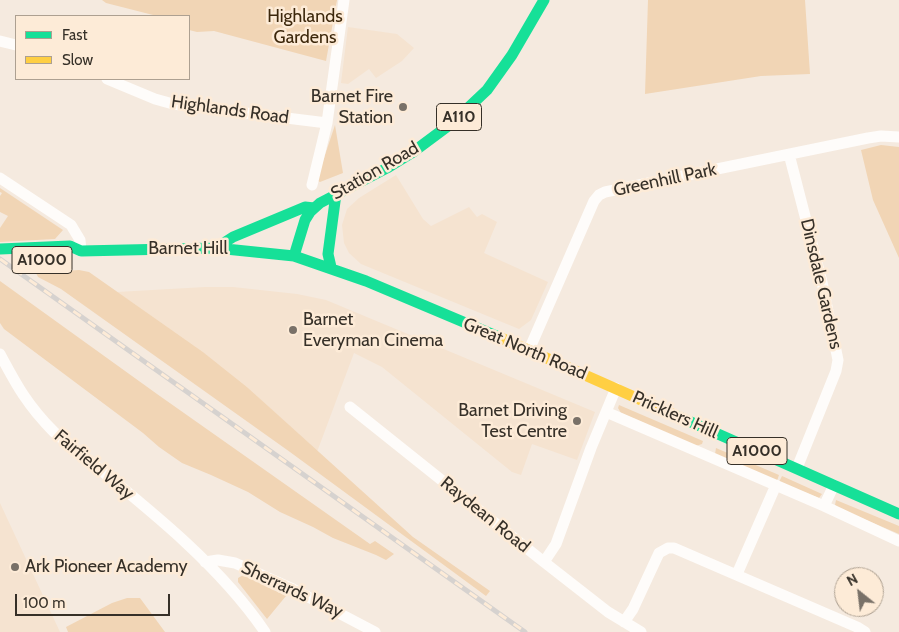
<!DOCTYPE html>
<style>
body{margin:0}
#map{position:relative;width:899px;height:632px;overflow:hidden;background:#f5eadf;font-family:Cabin,sans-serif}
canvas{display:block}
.legend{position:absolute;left:15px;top:15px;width:175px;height:65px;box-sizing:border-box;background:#fdebd7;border:1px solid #ada091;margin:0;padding:6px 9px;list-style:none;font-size:15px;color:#363028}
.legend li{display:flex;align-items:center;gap:10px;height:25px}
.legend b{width:25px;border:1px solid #ada091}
.north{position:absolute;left:834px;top:567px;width:50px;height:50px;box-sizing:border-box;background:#fdebd7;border:1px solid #ada091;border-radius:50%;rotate:331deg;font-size:14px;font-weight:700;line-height:20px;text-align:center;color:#363028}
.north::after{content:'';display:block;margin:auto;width:18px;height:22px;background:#797168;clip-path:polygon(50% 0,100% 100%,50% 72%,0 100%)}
.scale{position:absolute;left:15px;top:594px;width:155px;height:22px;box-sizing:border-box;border:2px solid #363028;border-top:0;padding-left:6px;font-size:15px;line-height:18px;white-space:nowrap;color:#363028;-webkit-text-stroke:4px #fdebd7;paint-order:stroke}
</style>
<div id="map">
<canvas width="899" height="632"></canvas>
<ul class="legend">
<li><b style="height:6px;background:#16e098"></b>Fast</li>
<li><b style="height:6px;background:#ffcf43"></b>Slow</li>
</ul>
<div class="north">N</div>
<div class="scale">100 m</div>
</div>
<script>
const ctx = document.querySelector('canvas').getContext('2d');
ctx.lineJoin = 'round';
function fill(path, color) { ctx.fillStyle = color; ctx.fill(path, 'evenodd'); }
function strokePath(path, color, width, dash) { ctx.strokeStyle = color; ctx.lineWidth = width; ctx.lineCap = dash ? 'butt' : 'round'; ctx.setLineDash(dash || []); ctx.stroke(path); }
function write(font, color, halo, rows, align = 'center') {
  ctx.font = font + ' Cabin,sans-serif'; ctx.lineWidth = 5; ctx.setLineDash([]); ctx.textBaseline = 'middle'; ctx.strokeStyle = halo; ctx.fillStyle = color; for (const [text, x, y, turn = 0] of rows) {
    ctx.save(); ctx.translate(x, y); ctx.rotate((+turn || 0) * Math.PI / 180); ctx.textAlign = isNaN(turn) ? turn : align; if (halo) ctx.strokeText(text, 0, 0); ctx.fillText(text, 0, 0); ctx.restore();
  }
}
fill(new Path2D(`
 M348 27 397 34 414 48 402 61 376 78 369 69 348 84 341 83Z
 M396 175 423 219 431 226 469 207 477 217 482 214 497 222 484 253 548 282 531 320 519 329 361 264 349 253 344 243 342 225 347 209 359 198Z
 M205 287H233L297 294 326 300 595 412 577 460 532 444 521 475 512 472 382 367 354 353 317 452 247 387 203 352 117 292Z
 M0 503 60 632H0Z`), '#f5e3d0');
fill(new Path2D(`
 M102 0H337L326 61 214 31 197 32 189 30V16H157L106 3Z
 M648 0H805L810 74 761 76 645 94Z
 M335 125 343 173 320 182 318 181V176Z
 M881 145 899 147V258L873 200 861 150Z
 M0 188 63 230 55 239 0 242V228L8 216 0 212V196L2 193 0 192Z
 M79 270 89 272 203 352 247 387 413 537 490 591 486 596 290 452 61 289 38 277 36 273Z
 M0 281 157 394 370 544 375 541 394 554 386 560 376 555 333 538 313 527 280 512 248 492 211 475 182 463 159 447 143 433 4 329 0 323Z
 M619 405 703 441 702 444 696 446 621 413 618 408Z
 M716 448 779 475 777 481 715 454Z
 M782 476 822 494 819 498 779 482Z
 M836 500 899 526V534L838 508 835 505Z
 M243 575 286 596 267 619 238 582V578Z
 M127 598H140L165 632H68L66 627 112 603Z`), '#f1d5b5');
strokePath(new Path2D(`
 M0 41 16 45
 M107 79 155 99 173 104 327 123
 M789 154 822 282 838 360 836 371 797 468
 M0 178 71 225 80 240 81 251
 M312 185 327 123 344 0
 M529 350 594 201 599 195 605 192 868 138 881 136 899 137
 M0 354C17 386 28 406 54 432 126 492 212 554 265 632
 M350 407 544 562 556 544 591 448 616 388
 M606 412 824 506 899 541
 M824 506 834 485
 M205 562 218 560 235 563 293 589 375 632
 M544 562 608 612 641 632
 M737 574 776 485
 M624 622 633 609 659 553 668 548H674L857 627 865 632`), '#fefcfa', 11);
strokePath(new Path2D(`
 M216 248 233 237 305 207 314 208
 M0 249 70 246 81 251 216 248 294 256 366 281 499 337
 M294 256 305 220 310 212 320 203 387 168 413 152 452 123 487 90 512 55 544 0
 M331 267 328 254 336 194
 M675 415 899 514`), '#16e098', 11);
strokePath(new Path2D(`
 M499 337 675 415`), '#ffcf43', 11);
const rail = new Path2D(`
 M0 259 525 632`);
strokePath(rail, '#d6d2cf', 5);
strokePath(rail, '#fdebd7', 3, [9]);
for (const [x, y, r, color] of [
 [403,107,5,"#797168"],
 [293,330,5,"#797168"],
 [577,421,5,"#797168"],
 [15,567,5,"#797168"]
]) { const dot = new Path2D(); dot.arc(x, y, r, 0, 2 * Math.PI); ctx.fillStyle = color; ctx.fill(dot); strokePath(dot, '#fdebd7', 2); }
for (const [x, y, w] of [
 [459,117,45],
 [42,260,60],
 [757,451,60]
]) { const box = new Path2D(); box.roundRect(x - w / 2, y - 13.5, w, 27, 4); ctx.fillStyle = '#fdebd7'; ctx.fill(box); strokePath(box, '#363028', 1); }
write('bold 16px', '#363028', null, [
 ["A110",459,117],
 ["A1000",42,260],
 ["A1000",757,451]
]);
write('18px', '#3c270b', '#fdebd7', [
 ["Highlands",305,17],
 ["Gardens",305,38]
]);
write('18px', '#363028', '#fdebd7', [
 ["Barnet Fire",393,97],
 ["Station",393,118],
 ["Barnet",303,320,"left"],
 ["Everyman Cinema",303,341,"left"],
 ["Barnet Driving",567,411],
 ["Test Centre",567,432],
 ["Ark Pioneer Academy",25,567,"left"]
], 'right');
write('18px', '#363028', '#fdebd7', [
 ["Highlands Road",230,110,8],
 ["Station Road",375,171,-30],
 ["Greenhill Park",665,180,-12],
 ["Barnet Hill",188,249],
 ["Dinsdale Gardens",821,284,77],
 ["Great North Road",525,349,23],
 ["Pricklers Hill",675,415,24],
 ["Fairfield Way",94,465,40],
 ["Raydean Road",485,515,39],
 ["Sherrards Way",292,590,25]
]);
</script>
